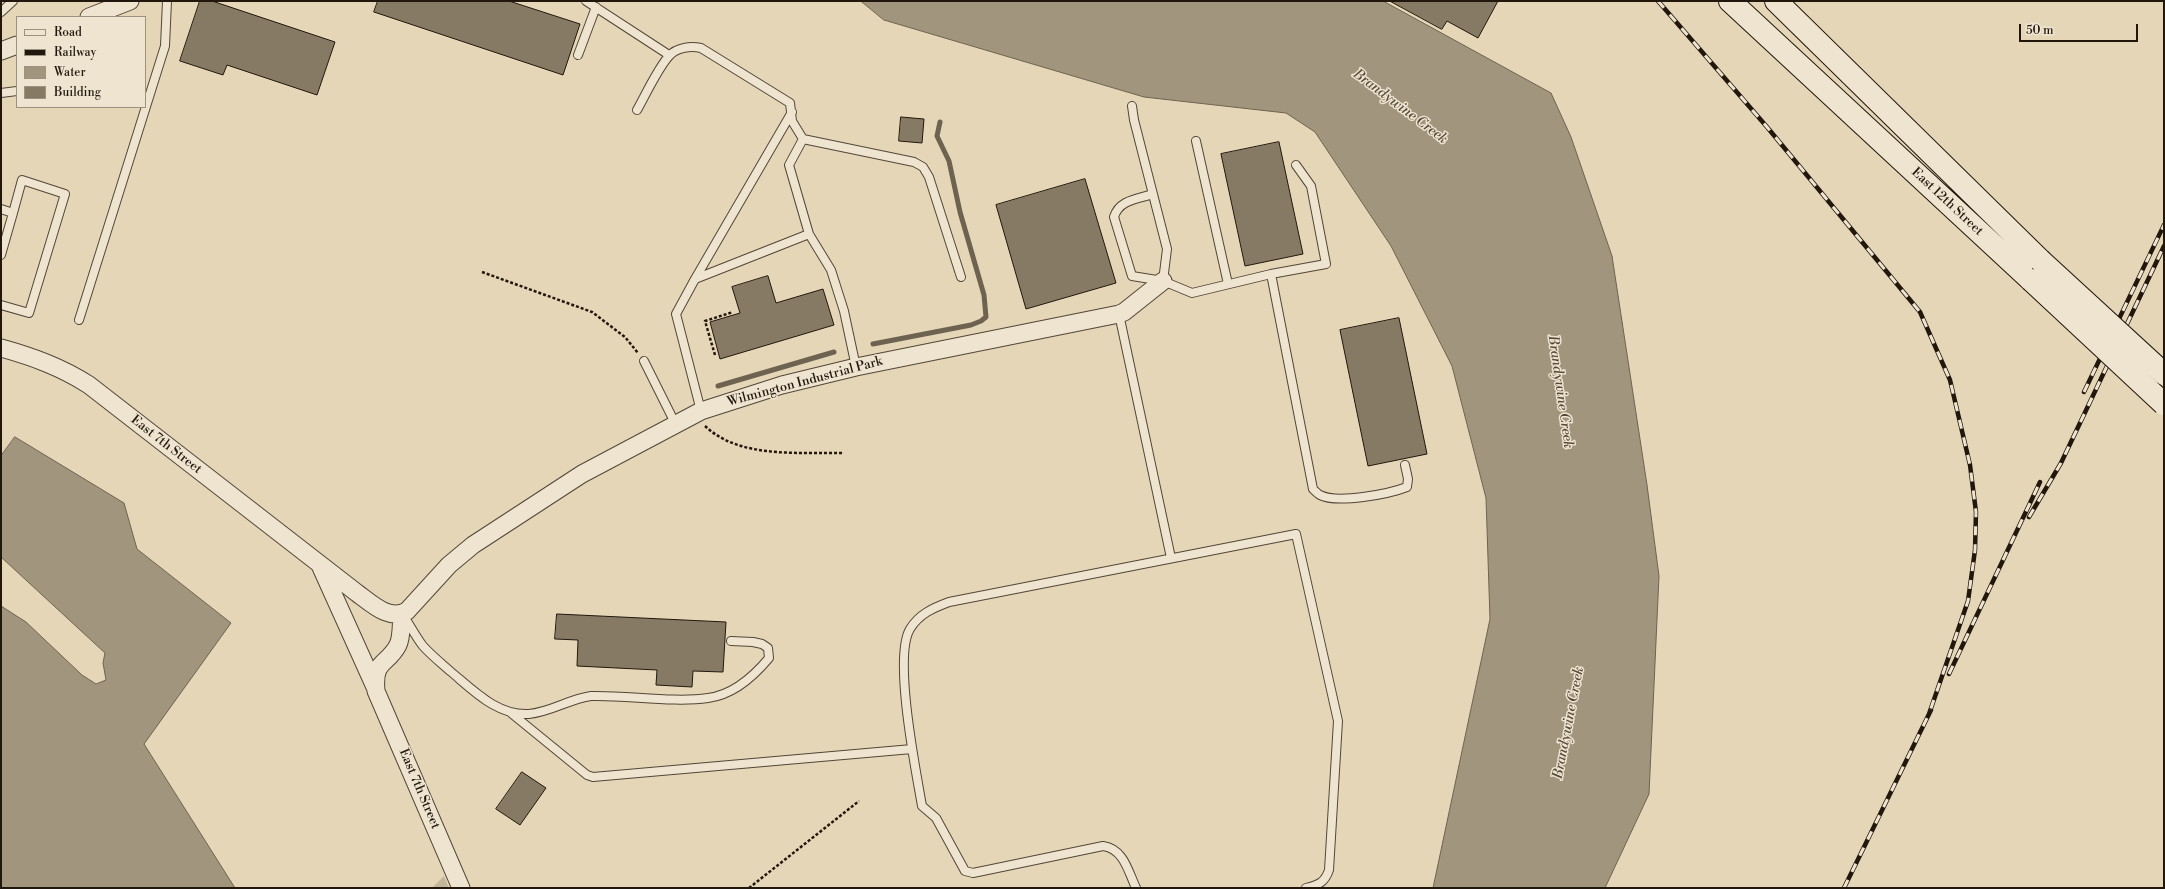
<!DOCTYPE html>
<style>
body{margin:0}
#map{position:relative;width:2165px;height:889px;overflow:hidden;background:#e5d6b7;font-family:"Libre Bodoni",serif}
canvas{display:block}
.frame{position:absolute;inset:0;border:2px solid #21170c;pointer-events:none}
.legend{position:absolute;left:16px;top:16px;width:130px;height:92px;box-sizing:border-box;background:#eee4d0;border:1px solid #9c9282;margin:0;padding:5px 7px;list-style:none;font-size:12px;color:#21170c}
.legend li{display:flex;align-items:center;gap:8px;height:20px}
.legend b{width:20px;border:1px solid #9c9282}
.scale{position:absolute;left:2019px;top:24px;width:119px;height:18px;box-sizing:border-box;border:2px solid #21170c;border-top:0;padding-left:5px;font-size:12px;line-height:14px;white-space:nowrap;color:#21170c;-webkit-text-stroke:3px #eee4d0;paint-order:stroke}
</style>
<div id="map">
<canvas width="2165" height="889"></canvas>
<div class="frame"></div>
<ul class="legend">
<li><b style="height:5px;background:#eee4d0"></b>Road</li>
<li><b style="height:5px;background:#21170c"></b>Railway</li>
<li><b style="height:11px;background:#a2957d"></b>Water</li>
<li><b style="height:11px;background:#877a65"></b>Building</li>
</ul>
<div class="scale">50 m</div>
</div>
<script>
const ctx = document.querySelector('canvas').getContext('2d');
ctx.lineJoin = 'round';
function fill(path, color) { ctx.fillStyle = color; ctx.fill(path, 'evenodd'); }
function strokePath(path, color, width, dash) { ctx.strokeStyle = color; ctx.lineWidth = width; ctx.lineCap = dash ? 'butt' : 'round'; ctx.setLineDash(dash || []); ctx.stroke(path); }
function write(font, color, halo, rows, align = 'center') {
  ctx.font = font + ' "Libre Bodoni",serif'; ctx.lineWidth = 3; ctx.setLineDash([]); ctx.textBaseline = 'middle'; ctx.strokeStyle = halo; ctx.fillStyle = color; for (const [text, x, y, turn = 0] of rows) {
    ctx.save(); ctx.translate(x, y); ctx.rotate((+turn || 0) * Math.PI / 180); ctx.textAlign = isNaN(turn) ? turn : align; if (halo) ctx.strokeText(text, 0, 0); ctx.fillText(text, 0, 0); ctx.restore();
  }
}
fill(new Path2D(`
 M444 876 449 888H432Z`), '#c4b69a');
const water = new Path2D(`
 M861 1H1383L1551 93 1571 137 1612 256 1647 485 1659 576 1649 794 1605 888H1433L1490 619 1486 498 1452 366 1391 246 1315 132 1286 113 1144 97 884 20Z
 M15 437 124 503 137 549 231 623 144 744 235 888H1V606L26 622 82 675 96 684 106 680 103 663 105 653 1 557V456Z`);
fill(water, '#a2957d');
strokePath(water, '#6e6350', 1);
strokePath(new Path2D(`
 M873 344 971 325 981 321 986 317 984 295 960 212 949 161 937 136 940 122
 M718 386 834 352`), '#6e6350', 5);
const building = new Path2D(`
 M200 1H212L335 42 317 95 227 65 223 75 180 61Z
 M378 1H509L580 24 563 75 374 12Z
 M1390 1H1498L1478 38 1447 21 1442 29Z
 M901 117 924 119 922 143 899 141Z
 M1279 142 1303 254 1245 266 1221 154Z
 M1085 179 1116 283 1026 309 996 205Z
 M768 276 776 303 823 289 834 325 720 359 710 322 740 313 732 287Z
 M1399 318 1427 454 1368 466 1340 330Z
 M557 614 726 622 723 672 693 671 692 687 656 685 657 670 577 666 578 640 555 639Z
 M522 772 546 788 520 825 496 809Z`);
fill(building, '#877a65');
strokePath(building, '#21170c', 1);
const service = new Path2D(`
 M586 1 669 55
 M1 12 13 1
 M578 55 596 7
 M1 93 17 91
 M1132 106 1134 120 1167 249 1163 281
 M637 110C646 94 658 68 669 56 677 47 691 46 701 48L790 103 792 121 803 139
 M1196 141 1228 284
 M1153 194C1137 199 1119 200 1114 217L1132 276 1163 281 1192 293 1271 274 1326 264 1311 186 1296 165
 M1 209 13 213 1 255
 M1271 274 1313 489C1315 491 1318 494 1320 495 1337 504 1389 494 1407 487L1408 479 1405 465
 M695 279 792 112
 M1 305 29 313 65 194 22 180 13 213
 M1119 314 1171 558
 M79 320 165 46 167 1
 M644 361 675 423
 M856 367 844 311 831 270 809 234 789 165 803 139 914 162 923 167 929 177 961 277
 M701 411 676 314 695 279 809 234
 M405 618C411 627 416 637 423 646 431 655 441 663 450 671 473 690 497 716 529 714 551 712 569 699 591 696 627 695 673 703 708 698 732 695 754 676 769 658L768 648 762 644 753 642 731 641
 M511 713 587 775 593 777 912 749
 M1136 888C1128 871 1124 849 1103 846L973 873 965 871 936 818 922 806C916 771 893 657 910 629 919 614 933 608 949 602L1296 534 1338 721 1329 870C1325 882 1319 885 1306 888`);
const minor = new Path2D(`
 M89 17 130 1
 M1 51 17 45
 M1 348C33 357 61 367 89 385L357 593C372 604 389 621 407 611L449 565 473 545 582 474 701 411 782 385 856 367 1119 314 1124 312 1163 281
 M320 565 375 687
 M402 614C401 622 402 637 398 645 387 666 373 659 376 691L461 888`);
const secondary = new Path2D(`
 M1730 1 2031 280
 M1776 1 2040 260`);
strokePath(service, '#524737', 10);
strokePath(minor, '#524737', 19);
strokePath(secondary, '#21170c', 24);
strokePath(new Path2D(`
 M482 272 592 312 625 337 638 353
 M715 355 705 321 733 312
 M705 426C740 459 799 452 844 453
 M749 888 859 801`), '#21170c', 2.5, [3, 2]);
strokePath(service, '#eee4d0', 8);
strokePath(minor, '#eee4d0', 17);
strokePath(secondary, '#eee4d0', 22);
const rail = new Path2D(`
 M1658 1 1767 127 1920 312 1950 380 1970 465 1976 512 1975 550 1968 601 1929 714
 M2084 392 2164 225
 M2029 517 2061 463 2164 246
 M1949 674 2040 482
 M1844 888 1931 710`);
strokePath(rail, '#21170c', 4.5);
strokePath(rail, '#eee4d0', 3, [9]);
const secondaryBridge = new Path2D(`
 M2040 260 2164 374
 M2031 280 2164 404`);
strokePath(secondaryBridge, '#21170c', 24, []);
strokePath(secondaryBridge, '#eee4d0', 22);
write('13px', '#21170c', '#eee4d0', [
 ["East 12th Street",1947,202,43],
 ["Wilmington Industrial Park",805,382,-15],
 ["East 7th Street",166,445,38],
 ["East 7th Street",419,789,67]
]);
write('italic 14px', '#554939', '#eee4d0', [
 ["Brandywine Creek",1400,107,37],
 ["Brandywine Creek",1560,392,82],
 ["Brandywine Creek",1569,723,-79]
]);
</script>
